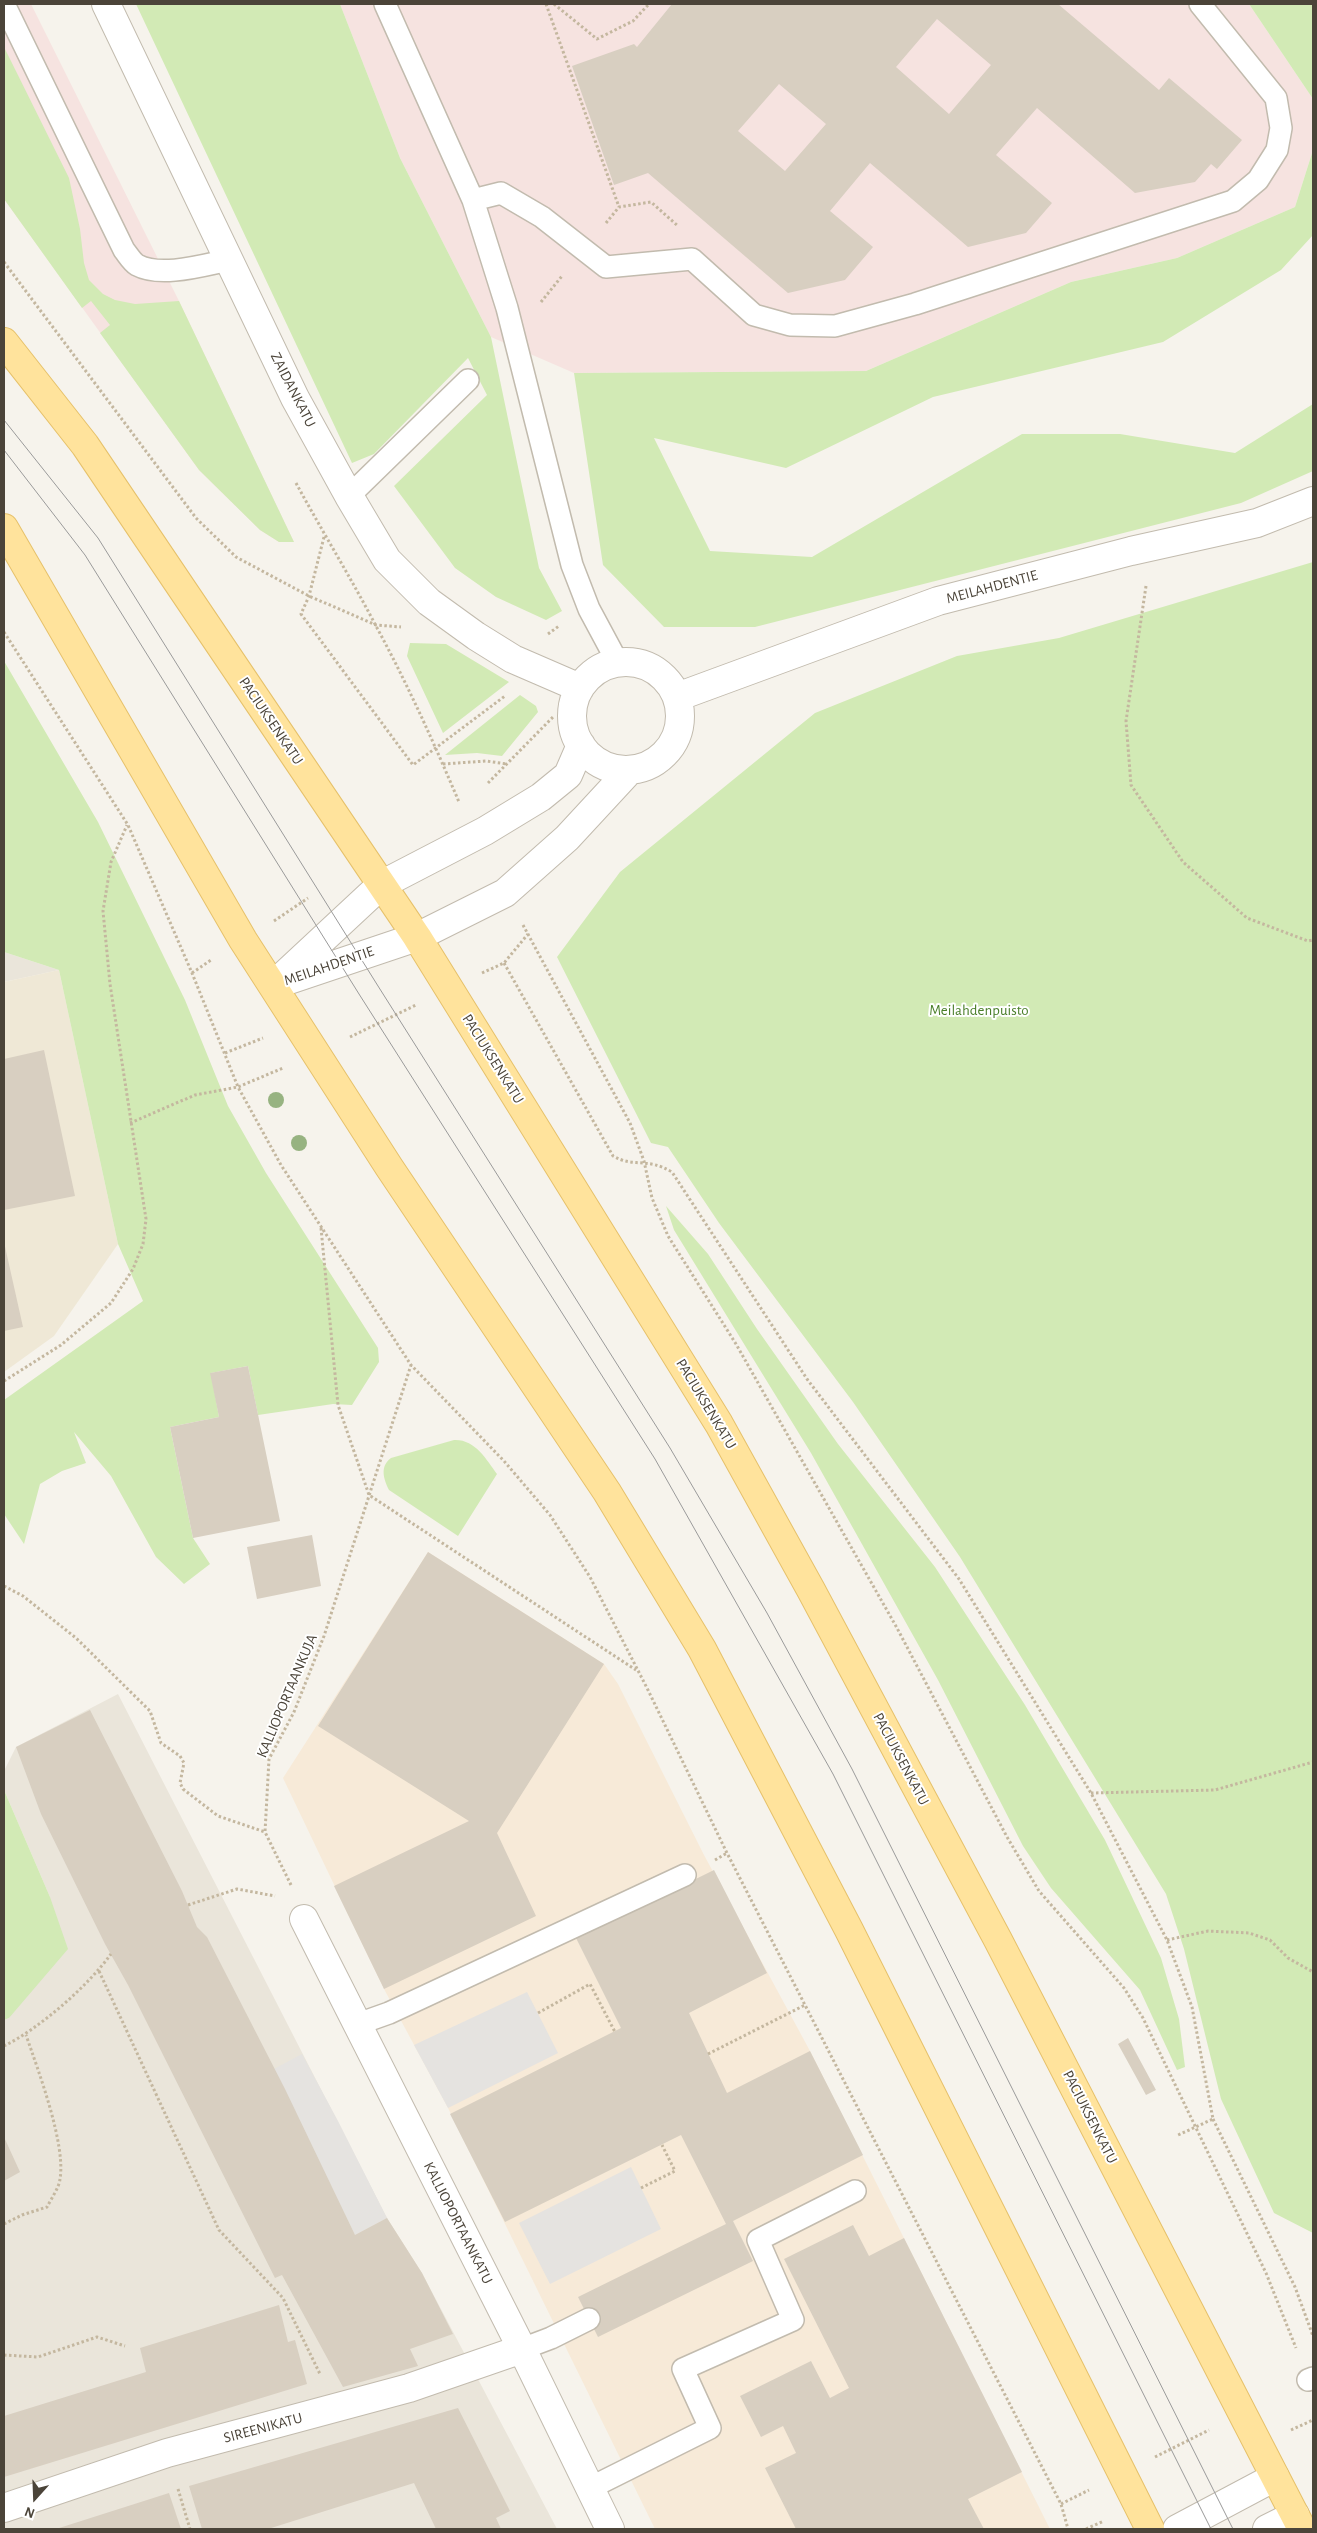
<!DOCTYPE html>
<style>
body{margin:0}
#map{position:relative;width:1317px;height:2533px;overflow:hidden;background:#f6f3ec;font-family:"Alegreya Sans",sans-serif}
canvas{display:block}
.frame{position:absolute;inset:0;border:5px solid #4b4439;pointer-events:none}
.north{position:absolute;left:10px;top:2473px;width:50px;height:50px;-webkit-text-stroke:4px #fff;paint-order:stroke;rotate:200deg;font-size:14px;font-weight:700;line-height:20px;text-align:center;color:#4b4439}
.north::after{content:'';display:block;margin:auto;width:18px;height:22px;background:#4b4439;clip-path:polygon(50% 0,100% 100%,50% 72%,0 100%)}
</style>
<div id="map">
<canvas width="1317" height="2533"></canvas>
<div class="frame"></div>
<div class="north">N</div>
</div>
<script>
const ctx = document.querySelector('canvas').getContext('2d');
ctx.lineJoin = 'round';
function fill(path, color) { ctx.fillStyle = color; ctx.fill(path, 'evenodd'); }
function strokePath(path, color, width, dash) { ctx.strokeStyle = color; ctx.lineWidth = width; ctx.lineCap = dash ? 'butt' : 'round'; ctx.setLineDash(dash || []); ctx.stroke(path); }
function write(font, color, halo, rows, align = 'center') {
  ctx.font = font + ' "Alegreya Sans",sans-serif'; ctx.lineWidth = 4; ctx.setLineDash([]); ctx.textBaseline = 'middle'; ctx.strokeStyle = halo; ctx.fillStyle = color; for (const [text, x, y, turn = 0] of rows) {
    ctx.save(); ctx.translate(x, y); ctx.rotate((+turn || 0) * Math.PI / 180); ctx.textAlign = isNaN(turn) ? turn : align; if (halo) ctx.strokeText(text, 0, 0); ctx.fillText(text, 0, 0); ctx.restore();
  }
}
fill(new Path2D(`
 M4 952 59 970 4 982Z
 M118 1694 387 2218 422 2273 557 2529H4V2020L9 2018 50 1897 4 1790V1771L16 1747Z`), '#eae5da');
fill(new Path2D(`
 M428 1552 604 1664 618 1684 704 1855 810 2051 1050 2529H655L448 2108 384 1989 283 1778Z`), '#f7ead8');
fill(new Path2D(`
 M59 970 118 1244 54 1336 4 1372V982Z`), '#efe8d6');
fill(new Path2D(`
 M4 4H31L179 301 294 542H279L260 530 199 470 4 199Z
 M340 4H1249L1313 99V150L1295 207 1177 258 1071 282 866 371 574 373 491 337 400 158Z`), '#f6e3e0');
fill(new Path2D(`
 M136 4H340L400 158 491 337 539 568 562 611 546 620 496 597 455 568 394 486 487 395 468 358 374 454 352 463Z
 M1249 4H1313V99Z
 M4 47 69 178 80 229 84 263 89 280 103 294 115 300 135 304 179 301 294 542H279L260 530 199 470 100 333 110 325 91 301 82 308 4 199Z
 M1313 150V235L1281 270 1163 342 933 397 786 468 654 438 710 551 812 557 1022 434H1120L1235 453 1313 404V471L1241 503 755 627H664L603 565 574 373 866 371 1071 282 1177 258 1295 207Z
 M1313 562V2233L1274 2213 1221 2099 1184 1949 1166 1894 960 1557 853 1402 719 1223 668 1147 651 1143 557 957 620 872 815 713 957 656 1059 638Z
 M410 643 446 644 509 682 443 733 407 656Z
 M4 661 98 822 185 1000 228 1106 266 1173 378 1348 379 1362 352 1405 333 1404 258 1415 248 1366 211 1373 219 1417 170 1427 193 1538 210 1564 184 1584 156 1557 111 1476 74 1432 86 1463 62 1471 40 1484 24 1544 4 1514V1400L143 1301 118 1244 59 970 4 952Z
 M520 695 536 706 538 712 502 756 477 753 445 755Z
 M666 1206 708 1254 757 1329 838 1444 935 1567 1025 1705 1105 1840 1161 1958 1179 2019 1185 2067 1177 2070 1140 1990 1051 1888 1023 1846 938 1680 811 1453 674 1230Z
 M454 1440C475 1439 486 1459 497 1474L458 1536 389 1490C383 1478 380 1466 391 1458Z
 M4 1790 50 1897 68 1949 9 2018 4 2020Z`), '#d2eab5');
fill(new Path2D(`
 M527 1992 558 2053 448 2108 414 2045Z
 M302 2054 338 2121 387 2218 355 2235 274 2069Z
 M631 2167 661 2229 550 2284 519 2223Z`), '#e5e3e0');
fill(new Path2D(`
 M672 4H1058L1159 90 1169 78 1242 140 1217 169 1211 164 1195 182 1135 193 1037 108 996 155 1052 203 1026 233 968 247 870 163 830 211 873 247 845 280 788 293 648 173 614 185 572 66 634 44 637 47ZM937 19 991 65 949 114 896 67ZM779 84 826 124 785 171 738 131Z
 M44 1050 75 1196 4 1210V1059Z
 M4 1242 23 1327 4 1331Z
 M248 1366 280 1521 193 1538 170 1427 219 1417 210 1373Z
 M312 1535 321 1586 257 1599 247 1547Z
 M428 1552 604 1664 497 1833 536 1916 384 1989 334 1886 469 1821 318 1726Z
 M90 1710 182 1891 197 1927 207 1937 285 2089 355 2235 387 2218 422 2273 453 2334 410 2349 418 2366 343 2387 282 2275 275 2278 128 1985 105 1944 41 1814 16 1747Z
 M714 1870 767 1973 689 2013 727 2093 810 2051 863 2155 733 2221 753 2261 598 2337 578 2297 726 2224 681 2135 505 2222 450 2114 621 2028 576 1938Z
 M1128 2038 1156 2090 1146 2095 1118 2044Z
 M4 2137 20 2172 4 2181Z
 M853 2225 869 2256 904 2238 1022 2472 968 2499 984 2529H796L765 2468 796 2453 783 2426 761 2437 740 2396 811 2361 830 2398 849 2388 784 2259Z
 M279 2305 288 2342 295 2340 307 2384 4 2477V2416L146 2372 140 2348Z
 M458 2408 510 2511 496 2518 501 2529H436L414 2483 268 2529H202L189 2486Z
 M169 2493 181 2529H56Z`), '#d8cfc1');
const lane = new Path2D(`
 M4 4 124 250C128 255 132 262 137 265 161 278 204 265 229 260
 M385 4 473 200 507 308 572 565 589 609 618 663
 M473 200 501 193 542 217 606 267 692 259 754 315 790 325 835 326 915 304 1233 201 1258 180 1277 150 1281 128 1276 98 1200 4
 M349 496 468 380
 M358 2024 389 2013 685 1875
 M522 2349 551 2338 589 2319
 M1308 2380 1313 2378
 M590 2488 710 2428 683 2369 793 2320 758 2240 855 2191`);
const street = new Path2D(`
 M106 4 295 398 349 496 387 560 429 602 476 636 513 659 580 688
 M572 716a54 54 0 1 1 108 0a54 54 0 1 1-108 0Z
 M677 697 938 601 1131 551 1257 523 1313 501
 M280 979 381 885 485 831 541 797 568 775 581 745
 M274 985 417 937 505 893 567 838 629 771
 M304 1919 522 2349 610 2529
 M4 2508 167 2453 409 2388 522 2349
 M1177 2529 1275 2477
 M1267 2529 1295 2515`);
const primary = new Path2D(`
 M4 342 85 445 417 937 719 1424 811 1590 998 1940 1302 2529
 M4 528 243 940 389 1167 607 1492 702 1649 849 1930 1150 2529`);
strokePath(lane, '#c2bbae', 24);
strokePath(street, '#c2bbae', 30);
strokePath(primary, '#e6c16a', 30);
strokePath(new Path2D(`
 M546 4 619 207
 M554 4 597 39 633 21 649 4
 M606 223 619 207 651 202 678 226
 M4 262 196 518 236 557 309 596 376 625 401 627
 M541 302 562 276
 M296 483C322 531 351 578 376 626 407 683 434 743 459 802
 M324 537 309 596 301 614 413 765 505 696
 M1146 586 1126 721 1131 785 1183 862 1247 918 1308 941 1313 940
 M4 632 128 825 192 973 238 1087 281 1165 411 1365 504 1461 550 1515 590 1577 648 1690 727 1853 1061 2504 1068 2529
 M548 634 559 626
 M443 764 486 761 507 764
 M488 783 554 716
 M274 921 308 898
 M523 925 630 1123 644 1161 652 1198 668 1236 736 1344 897 1628 1007 1837 1039 1891 1124 1988 1143 2018 1266 2273 1296 2348
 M504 963 613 1156C634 1168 647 1157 672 1172L807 1379 959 1579 1091 1793 1167 1940 1192 2007 1213 2119 1176 2136
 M192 973 211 960
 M482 973 504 963 528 934
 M350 1037 416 1005
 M225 1053 263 1038
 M130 1123 195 1095 238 1087 283 1068
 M321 1228 338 1405 369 1495 636 1670
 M4 1381 61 1345 111 1303 133 1269 143 1244 146 1219 110 984 103 911 111 862 127 825
 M4 1586 23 1596 76 1638 150 1711 161 1743 180 1756 184 1763 180 1783 183 1789 218 1816 265 1832
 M1091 1793 1215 1790 1313 1762
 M715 1860 727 1853
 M291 1885 265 1832 269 1759 294 1712 324 1636 411 1365
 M188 1905 237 1889 275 1896
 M1167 1940 1208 1931 1249 1933 1270 1940 1288 1958 1313 1972
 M99 1971 219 2230 283 2298 320 2374
 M538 2013 590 1984 615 2032
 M4 2046C40 2028 87 1987 111 1954
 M708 2054 805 2005
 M1213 2119 1295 2287 1313 2336
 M641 2188 675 2171 662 2145
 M4 2224 22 2215 47 2207C51 2199 59 2188 60 2179 66 2144 38 2070 26 2035
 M4 2355 38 2357 97 2337 125 2346
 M1291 2430 1313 2420
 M1155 2457 1209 2430
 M178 2489 190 2529
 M1061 2504 1089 2490
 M1086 2529 1104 2521`), '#c4b79f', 3, [2.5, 2.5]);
strokePath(lane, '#fff', 21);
strokePath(street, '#fff', 28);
strokePath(primary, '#ffe39c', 28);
strokePath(new Path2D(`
 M4 420 98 538 378 986 670 1448 767 1613 852 1769 1233 2529
 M4 450 85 555 359 994 655 1459 833 1774 1211 2529`), '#9a9a9a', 1);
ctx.fillStyle = '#97b381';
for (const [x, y] of [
 [276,1100],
 [299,1143]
]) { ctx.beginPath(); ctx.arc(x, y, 8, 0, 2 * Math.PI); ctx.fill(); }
write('15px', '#4b4439', '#fff', [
 ["ZAIDANKATU",293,390,63],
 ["MEILAHDENTIE",992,587,-15],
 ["PACIUKSENKATU",271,721,56],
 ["MEILAHDENTIE",329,966,-19],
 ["PACIUKSENKATU",493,1059,58],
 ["PACIUKSENKATU",706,1404,59],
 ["KALLIOPORTAANKUJA",287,1696,-67],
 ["PACIUKSENKATU",901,1759,62],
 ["PACIUKSENKATU",1090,2117,63],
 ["KALLIOPORTAANKATU",458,2223,63],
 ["SIREENIKATU",263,2428,-15]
]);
write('15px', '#4a7f2a', '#fff', [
 ["Meilahdenpuisto",979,1010]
]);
</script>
